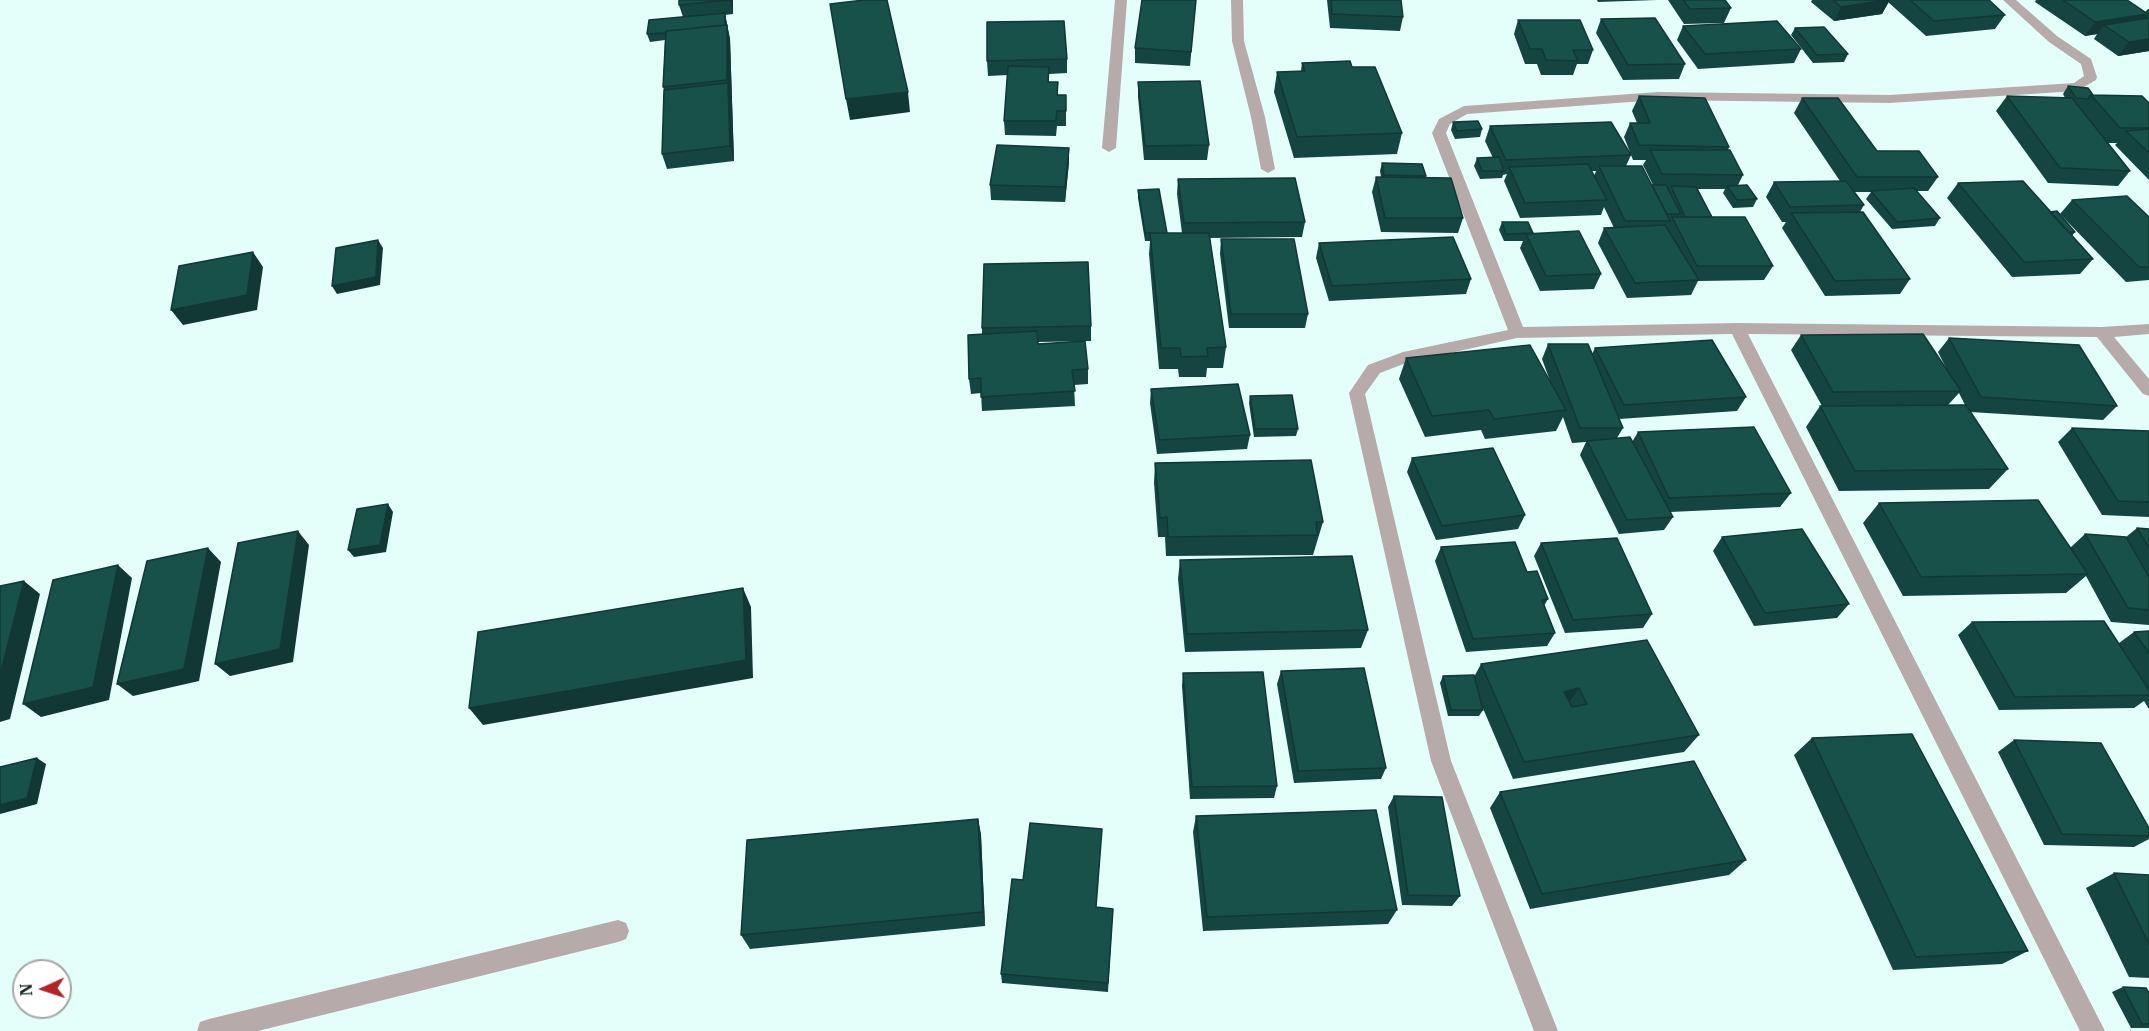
<!DOCTYPE html>
<style>
body{margin:0}
#map{position:relative;width:2149px;height:1031px;overflow:hidden;background:#e4fffa;font-family:"IBM Plex Serif",serif}
canvas{display:block}
.north{position:absolute;left:12px;top:959px;width:60px;height:60px;box-sizing:border-box;background:#fff;border:2px solid #a4a8a7;border-radius:50%;rotate:267deg;font-size:16px;font-weight:700;line-height:24px;text-align:center;color:#1b2523}
.north::after{content:'';display:block;margin:auto;width:21px;height:27px;background:#b42428;clip-path:polygon(50% 0,100% 100%,50% 72%,0 100%)}
</style>
<div id="map">
<canvas width="2149" height="1031"></canvas>
<div class="north">N</div>
</div>
<script>
const ctx = document.querySelector('canvas').getContext('2d');
ctx.lineJoin = 'round';
function fill(path, color) { ctx.fillStyle = color; ctx.fill(path, 'evenodd'); }
function strokePath(path, color, width, dash) { ctx.strokeStyle = color; ctx.lineWidth = width; ctx.lineCap = dash ? 'butt' : 'round'; ctx.setLineDash(dash || []); ctx.stroke(path); }
fill(new Path2D(`
 M1115 0H1127L1116 148 1109 152 1102 148Z
 M1231 0H1243L1244 41 1265 117 1275 169 1268 173 1261 169 1251 117 1232 41Z
 M2003 0H2016L2057 36 2091 59 2097 77 2096 80 2077 91 1890 103 1658 100 1467 114 1450 124 1446 133 1523 327 1737 323 2101 327 2149 324V334L2114 337 2149 379V396L2143 394 2097 337 1748 334 2105 1031H2080L1732 334 1517 338 1406 363 1380 373 1365 394 1451 761 1558 1031H1534L1431 761 1349 393 1368 365 1403 352 1508 330 1432 133 1439 119 1464 106 1658 92 1890 95 2074 83 2084 76 2081 64 2049 42Z
 M618 920 626 923 629 931 626 939 618 942 258 1031H197L200 1022 209 1019Z`), '#b6abaa');
fill(new Path2D(`
 M679 0H733V14L725 15 730 39 734 161 667 169 662 154 664 90 663 87 665 40 650 42 647 34 683 17 679 5Z
 M1196 0 1190 66 1135 63V48Z
 M1327 0H1401L1403 17 1400 31 1330 28Z
 M1597 0H1657L1598 2Z
 M1668 0H1725L1731 8 1724 23 1684 24Z
 M1812 0H1989L2005 15 1995 29 1926 36 1888 2 1882 14 1834 21 1811 2Z
 M2036 0H2127L2145 12 2148 9H2149V51L2118 56 2094 39 2097 34 2085 36 2035 2Z
 M1601 19 1685 64 1679 79 1623 80 1596 33Z
 M1518 20 1593 50 1588 64H1577L1573 75H1541L1537 64H1525L1514 34Z
 M1683 26 1801 49 1794 63 1698 69 1677 40Z
 M1795 28 1848 54 1844 62 1813 63 1791 35Z
 M1067 59V73L1049 74V82H1058V95H1066V126H1057L1056 136 1005 135 1004 121 1008 75 988 76 987 61Z
 M1302 63 1402 133 1397 154 1294 158 1274 92 1277 72 1301 71Z
 M1138 82 1209 145 1207 160H1144L1138 97Z
 M2068 86 2093 95 2149 103V180L2115 145 2117 143H2108L2096 128 2130 171 2118 186 2048 183 1996 111 2007 96 2065 98 2063 94Z
 M1639 96 1729 147 1728 150 1743 175 1738 185 1757 199 1753 207 1733 208 1723 193 1725 189H1698L1712 217 1773 266 1764 280 1698 281 1691 295 1627 298 1598 243 1604 228H1614L1604 207 1601 215 1520 218 1504 181 1507 174 1503 175 1502 178 1480 179 1474 166 1477 158H1493L1485 141 1490 126 1631 155 1624 137 1630 123H1637L1632 111ZM1631 155 1633 160H1646L1643 165 1653 185 1626 166ZM1592 171H1596L1594 176Z
 M1802 98 1877 151 1938 177 1928 191H1916L1940 218 1935 226 1892 229 1866 199 1871 192H1854L1864 205 1860 212 1910 279 1900 294 1825 296 1782 228 1786 222H1782L1766 197 1774 182 1840 181 1794 113Z
 M1453 122 1482 129 1480 137 1455 139 1451 130Z
 M1069 148V162L1065 202 991 200 990 185Z
 M1382 163 1426 176 1425 177 1463 218 1458 233 1381 232 1372 192 1376 177H1381L1380 171Z
 M1178 179 1305 222 1302 237 1210 238 1226 347 1223 368H1207L1206 377H1179L1178 369H1159L1149 254 1150 241H1145L1138 198V190L1167 233H1182L1177 194Z
 M1958 183 2050 212 2075 232 2072 236 2093 259 2080 274 2012 277 1947 198Z
 M2072 200 2149 217V280L2126 282 2060 214Z
 M1502 222 1533 233 1601 274 1594 289 1540 291 1520 248 1523 241H1504L1499 230Z
 M1221 239 1308 314 1305 328H1229L1220 254Z
 M1319 243 1471 279 1466 294 1329 301 1316 258Z
 M1091 326V341L1038 342V344L1088 369V384L1074 385 1075 406 982 411 981 393 971 394 969 379 982 334V328Z
 M1801 335 1947 370 1938 352 1949 338 2117 406 2103 420 1970 412 2008 469 1989 489 1839 491 1806 427 1820 406H1822L1791 350ZM1959 393 1965 405H1948Z
 M1548 344 1592 354 1595 348 1746 397 1737 411 1619 419 1623 428 1617 438 1632 442 1638 432 1791 493 1780 507 1670 512 1673 517 1664 530 1619 534 1580 455 1586 442 1572 443 1563 417 1556 431 1485 439 1481 430 1425 437 1399 379 1406 358 1550 381 1542 359Z
 M1151 389 1250 435 1247 449 1157 454 1150 403Z
 M1250 396 1298 429 1296 436 1254 437 1249 403Z
 M2072 428 2149 431V517L2102 515 2058 442Z
 M1412 458 1525 515 1518 529 1436 540 1407 472Z
 M1155 463 1323 522 1313 555 1166 556 1165 537H1158L1154 483Z
 M1879 503 2070 548 2085 534 2126 537 2137 528 2149 529V625L2111 622 2086 576 2066 593 1903 596 1863 523Z
 M1722 537 1849 604 1837 618 1754 626 1713 551Z
 M1541 543 1652 614 1643 628 1565 633 1534 556Z
 M1441 547 1527 572 1548 599 1544 606 1555 633 1547 646 1466 652 1435 561Z
 M1180 560 1368 630 1361 648 1185 652 1178 579Z
 M1972 622 2119 643 2134 632 2149 631V709L2144 701 2134 708 1999 710 1958 635Z
 M1647 640 1699 735 1684 752 1513 779 1482 706 1483 710 1479 716H1448L1440 683 1443 676 1474 677 1481 664Z
 M1281 671 1386 768 1381 779 1294 783 1277 684Z
 M1183 673 1277 786 1274 798 1190 799 1182 686Z
 M1812 738 2028 951 2002 964 1893 970 1794 755Z
 M2014 740 2149 828V839L2134 847 2044 845 1998 752Z
 M1500 792 1746 860 1729 875 1530 909 1490 808Z
 M1394 796 1460 896 1452 906 1402 905 1388 807Z
 M1196 816 1397 910 1388 924 1203 931 1193 832Z
 M978 819 981 835 985 926 750 949 741 935Z
 M2114 873 2149 875V978L2129 977 2086 888Z
 M1096 907 1113 909 1108 992 1002 983 1001 974Z
 M2123 987 2149 993V1028H2131L2112 992Z`), '#154540');
fill(new Path2D(`
 M730 0H733V14Z
 M1886 0H1890L1882 14 1834 21 1841 7Z
 M725 13 730 39 734 161 730 146 728 84 725 27Z
 M2148 14 2137 28 2104 25 2097 34 2085 36 2095 22Z
 M2149 39V51L2118 56 2129 42Z
 M908 92 910 112 850 120 846 99Z
 M1069 148V162L1065 202V187Z
 M378 240 383 248 380 285 337 294 332 286Z
 M253 252 263 267 257 310 183 325 171 310Z
 M388 504 393 512 386 552 354 557 348 550Z
 M298 531 309 545 293 662 230 676 215 664Z
 M208 548 221 562 199 681 133 696 117 684Z
 M118 565 132 578 109 700 41 717 23 704Z
 M24 581 40 594 10 719 0 722V675Z
 M743 588 751 607 753 678 483 725 469 708Z
 M1579 688 1567 706 1564 692Z
 M37 758 46 764 37 804 0 814V805Z
 M978 819 981 835 985 926 983 912Z`), '#113834');
const building = new Path2D(`
 M679 0H730L679 5Z
 M864 0H887L908 92 846 99 830 4Z
 M1142 0H1196L1191 52 1135 48Z
 M1331 0H1401L1403 17 1332 14Z
 M1683 0H1725L1731 8 1690 9Z
 M1833 0H1886L1841 7Z
 M1910 0H1989L2005 15 1934 21Z
 M2063 0H2127L2148 14 2095 22Z
 M725 13V25L666 31 665 33 647 34 649 20Z
 M1655 18 1685 64 1628 65 1601 19Z
 M2149 18V39L2129 42 2104 25Z
 M1518 20H1580L1593 50H1573L1578 61 1546 60 1542 49H1530Z
 M1064 21 1067 59 987 61V22Z
 M1777 21 1801 49 1705 54 1683 26Z
 M727 25V80L663 87 666 31Z
 M1824 27 1848 54 1817 55 1795 28Z
 M1350 61 1352 67H1375L1402 133 1297 137 1277 72 1305 71 1302 63Z
 M1008 66 1049 67 1048 82H1058L1057 95H1066V111H1057L1056 121H1004Z
 M1200 81 1209 145 1145 146 1138 82Z
 M728 83 730 146 662 154 664 90Z
 M2068 86 2088 88 2093 95H2091L2088 99 2076 98Z
 M2091 95 2142 96 2149 103V128H2120Z
 M1639 96 1705 98 1729 147 1639 145 1630 123H1650Z
 M2007 96 2072 98 2130 171 2060 168Z
 M1802 98H1838L1877 151H1919L1938 177H1857Z
 M1478 121 1482 129 1457 131 1453 122Z
 M1611 122 1631 155 1506 160 1490 126Z
 M2149 129V153L2126 131Z
 M997 145 1069 148 1065 187 990 185Z
 M1650 150H1730L1743 175 1662 174Z
 M1499 157 1504 171H1482L1477 158Z
 M1382 163 1422 164 1426 176 1384 175Z
 M1588 164 1607 200 1525 203 1509 167Z
 M1599 166H1642L1670 221H1625Z
 M1376 177 1451 178 1463 218H1385Z
 M1295 178 1305 222 1184 223 1178 179Z
 M1846 181 1864 205 1790 207 1774 182Z
 M2023 181 2093 259 2024 262 1958 183Z
 M1652 185H1666L1681 214H1667Z
 M1747 185 1757 199 1737 200 1727 186Z
 M1671 186 1696 187 1712 217H1685Z
 M1914 188 1940 218 1897 222 1871 191Z
 M1159 189 1167 233H1145L1138 190Z
 M2127 196 2149 217V267H2139L2072 200Z
 M2057 211 2075 232H2068L2050 212Z
 M1863 212 1910 279 1835 281 1791 213Z
 M1672 217H1745L1773 266H1697Z
 M1502 222H1528L1533 233 1506 234Z
 M1665 225 1699 280 1635 283 1604 228Z
 M1579 231 1601 274 1546 276 1526 234Z
 M1150 233H1209L1226 347 1207 348 1208 356 1181 357 1180 348H1161Z
 M1453 237 1471 279 1332 286 1319 243Z
 M1221 239H1294L1308 314H1231Z
 M378 240 376 277 332 286 336 248Z
 M253 252 247 295 171 310 179 266Z
 M1088 262 1091 326 982 328 984 264Z
 M1037 331 1038 344 1085 341 1088 369 1072 370 1075 391 981 397V378L969 379 968 335Z
 M1923 334 1961 391 1833 392 1801 335Z
 M1949 338 2079 345 2117 406 1981 397Z
 M1712 340 1746 397 1624 405 1595 348Z
 M1548 344H1588L1623 428H1580Z
 M1530 345 1566 410 1494 419 1489 410 1432 416 1406 358Z
 M1238 384 1250 435 1159 440 1151 389Z
 M1292 395 1298 429H1255L1250 396Z
 M1966 405 2008 469 1855 471 1820 406Z
 M1754 427 1791 493 1669 498 1638 432Z
 M2072 428 2149 431V502L2118 501Z
 M1630 437 1673 517 1627 520 1587 441Z
 M1493 448 1525 515 1442 526 1412 458Z
 M1311 460 1323 522H1316L1318 535 1168 537 1167 517 1160 518 1155 463Z
 M2038 500 2088 574 1921 577 1879 503Z
 M388 504 380 545 348 550 357 509Z
 M2137 528 2149 529V548Z
 M1802 529 1849 604 1765 613 1722 537Z
 M298 531 280 649 215 664 238 543Z
 M2085 534 2126 537 2149 577V610L2128 608Z
 M1617 538 1652 614 1573 620 1541 543Z
 M1515 542 1527 572 1537 571 1548 599 1542 600 1555 633 1473 639 1441 547Z
 M208 548 184 669 117 684 147 561Z
 M1352 556 1368 630 1187 634 1180 560Z
 M118 565 93 687 23 704 53 580Z
 M24 581 0 675V586Z
 M743 588 746 660 469 708 478 632Z
 M2104 621 2149 690V695L2015 697 1972 622Z
 M2149 631V653L2134 632Z
 M1647 640 1699 735 1524 762 1481 664ZM1579 688 1587 704 1572 707 1564 692Z
 M1364 668 1386 768 1298 771 1281 671Z
 M1263 672 1277 786 1192 787 1183 673Z
 M1474 675 1483 710H1451L1443 676Z
 M1912 734 2028 951 1916 957 1812 738Z
 M2014 740 2101 743 2149 828V836L2062 834Z
 M37 758 27 798 0 805V767Z
 M1694 761 1746 860 1542 894 1500 792Z
 M1394 796 1442 797 1460 896 1408 895Z
 M1376 810 1397 910 1207 917 1196 816Z
 M978 819 983 912 741 935 747 840Z
 M1030 823 1102 829 1096 907 1113 909 1108 983 1001 974 1012 879 1023 880Z
 M2114 873 2149 875V944Z
 M2123 987 2146 988 2149 993V1024H2142Z`);
fill(building, '#18504a');
strokePath(building, '#113834', 1.5);
</script>
